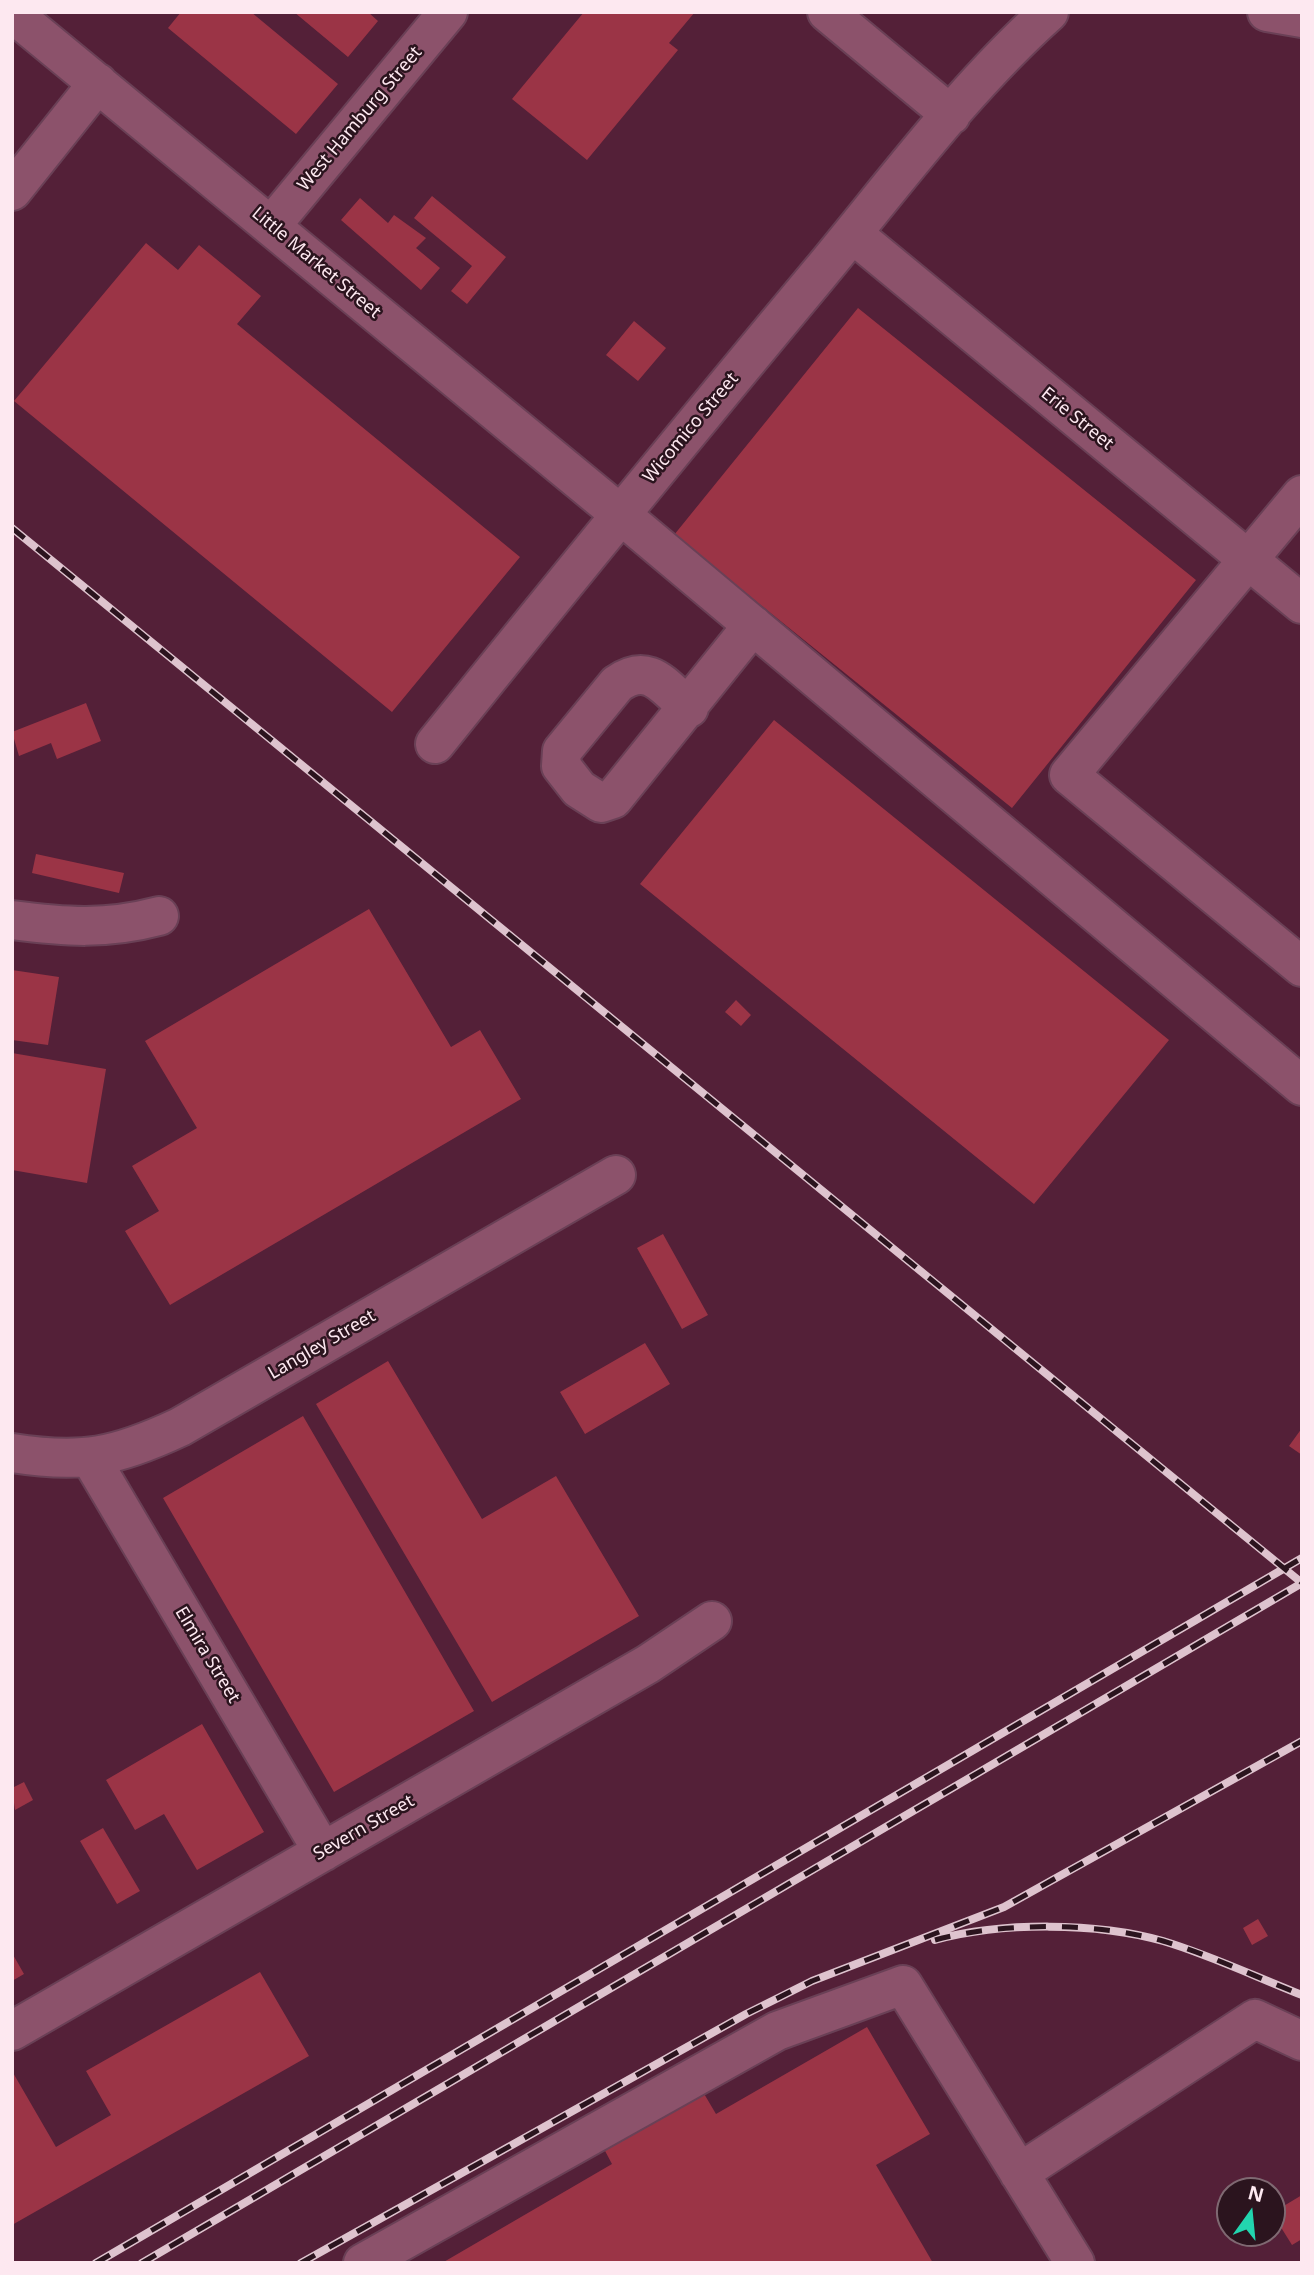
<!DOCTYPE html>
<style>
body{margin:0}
#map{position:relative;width:1314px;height:2275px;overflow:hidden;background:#542038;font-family:"Noto Sans",sans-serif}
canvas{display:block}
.frame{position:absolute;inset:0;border:14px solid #fde8f0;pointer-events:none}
.north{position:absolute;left:1216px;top:2177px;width:70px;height:70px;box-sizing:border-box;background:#2b141e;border:2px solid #7f6972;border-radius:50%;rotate:15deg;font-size:19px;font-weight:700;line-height:28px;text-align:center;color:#fde8f0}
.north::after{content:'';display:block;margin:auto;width:24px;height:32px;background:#22d5af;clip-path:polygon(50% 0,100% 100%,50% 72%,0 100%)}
</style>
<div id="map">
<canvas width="1314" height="2275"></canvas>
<div class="frame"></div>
<div class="north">N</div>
</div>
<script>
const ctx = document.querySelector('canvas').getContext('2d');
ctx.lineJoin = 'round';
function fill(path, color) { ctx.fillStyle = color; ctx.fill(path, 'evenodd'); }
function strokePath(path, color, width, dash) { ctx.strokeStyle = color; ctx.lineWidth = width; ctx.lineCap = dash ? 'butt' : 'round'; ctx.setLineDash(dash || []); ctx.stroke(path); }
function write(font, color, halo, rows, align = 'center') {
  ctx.font = font + ' "Noto Sans",sans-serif'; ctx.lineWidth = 5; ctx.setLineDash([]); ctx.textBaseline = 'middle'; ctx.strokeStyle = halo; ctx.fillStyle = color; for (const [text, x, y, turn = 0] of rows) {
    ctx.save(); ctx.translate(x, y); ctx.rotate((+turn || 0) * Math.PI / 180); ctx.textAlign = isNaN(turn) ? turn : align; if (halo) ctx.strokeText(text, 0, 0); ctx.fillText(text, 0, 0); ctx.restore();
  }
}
fill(new Path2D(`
 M181 12H251L338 84 296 134 168 28Z
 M294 12H368L378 21 348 57Z
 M584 12H695L669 43 678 50 587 160 512 99Z
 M432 196 506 257 467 304 451 291 472 266 414 218Z
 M360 198 388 223 394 215 426 238 416 248 440 268 421 290 341 220Z
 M146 243 178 270 199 245 261 296 237 324 520 557 392 712 14 401Z
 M858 308 1196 580 1012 808 674 535Z
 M634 321 666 348 638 381 606 355Z
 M86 703 101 741 57 759 51 743 19 756 12 732Z
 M774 720 1169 1040 1034 1204 640 884Z
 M36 854 124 873 119 893 32 873Z
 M369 909 451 1047 480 1030 521 1099 170 1305 125 1231 159 1211 132 1166 197 1128 145 1041Z
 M12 970 59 977 48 1045 12 1040Z
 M736 1000 751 1015 741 1026 725 1012Z
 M12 1053 106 1069 87 1183 12 1170Z
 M663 1234 708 1315 682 1329 637 1248Z
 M645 1343 670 1384 585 1434 560 1392Z
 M388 1361 482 1519 556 1476 639 1616 492 1702 316 1404Z
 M303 1416 474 1711 334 1792 163 1498Z
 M1302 1428V1455L1289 1446Z
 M202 1724 264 1832 197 1870 164 1814 135 1830 106 1780Z
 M24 1782 33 1800 15 1810 12 1788Z
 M103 1828 140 1891 117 1904 80 1841Z
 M1258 1919 1268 1936 1252 1945 1243 1928Z
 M12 1953 24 1974 12 1981Z
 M260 1972 309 2056 12 2225V2071L56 2147 111 2115 86 2071Z
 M867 2027 930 2134 876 2165 933 2263H442L612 2164 604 2149 703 2092 716 2114Z
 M1302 2195V2239L1292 2245 1272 2213Z`), '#9b3446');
const minor = new Path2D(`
 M827 12 951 115
 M1267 12 1302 18
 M12 13 620 514 1302 1086
 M12 191 98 83
 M271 226 448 12
 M853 234 1302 604
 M1302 495 1069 775 1302 967
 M689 708C664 687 650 661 617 684L562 751 561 766 579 789 601 803 613 799 753 625
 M435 744C562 586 690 429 819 274 893 185 963 89 1049 12
 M12 920C66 927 106 930 159 916
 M12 1453C82 1464 116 1457 180 1427L616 1175
 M91 1459 323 1852
 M12 2031 648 1664 712 1621
 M1019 2173 1255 2019 1302 2041
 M363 2263 777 2031 903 1985 1075 2263`);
strokePath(minor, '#6a4056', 42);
strokePath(minor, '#8c526b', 38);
const rail = new Path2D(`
 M12 528 1302 1583
 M935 1940C1001 1922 1097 1922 1163 1941 1210 1955 1256 1977 1302 1995
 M96 2263 1302 1558
 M142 2263 1302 1583
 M301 2263 746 2014 812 1981 1004 1907 1302 1741`);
strokePath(rail, '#dec3ce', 8);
strokePath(rail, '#2b141e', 5, [16]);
write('18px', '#fde8f0', '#2b141e', [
 ["West Hamburg Street",360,119,-50],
 ["Little Market Street",316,263,40],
 ["Erie Street",1077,419,39],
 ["Wicomico Street",691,428,-50],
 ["Langley Street",322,1345,-30],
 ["Elmira Street",207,1655,59],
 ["Severn Street",364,1828,-30]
]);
</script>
